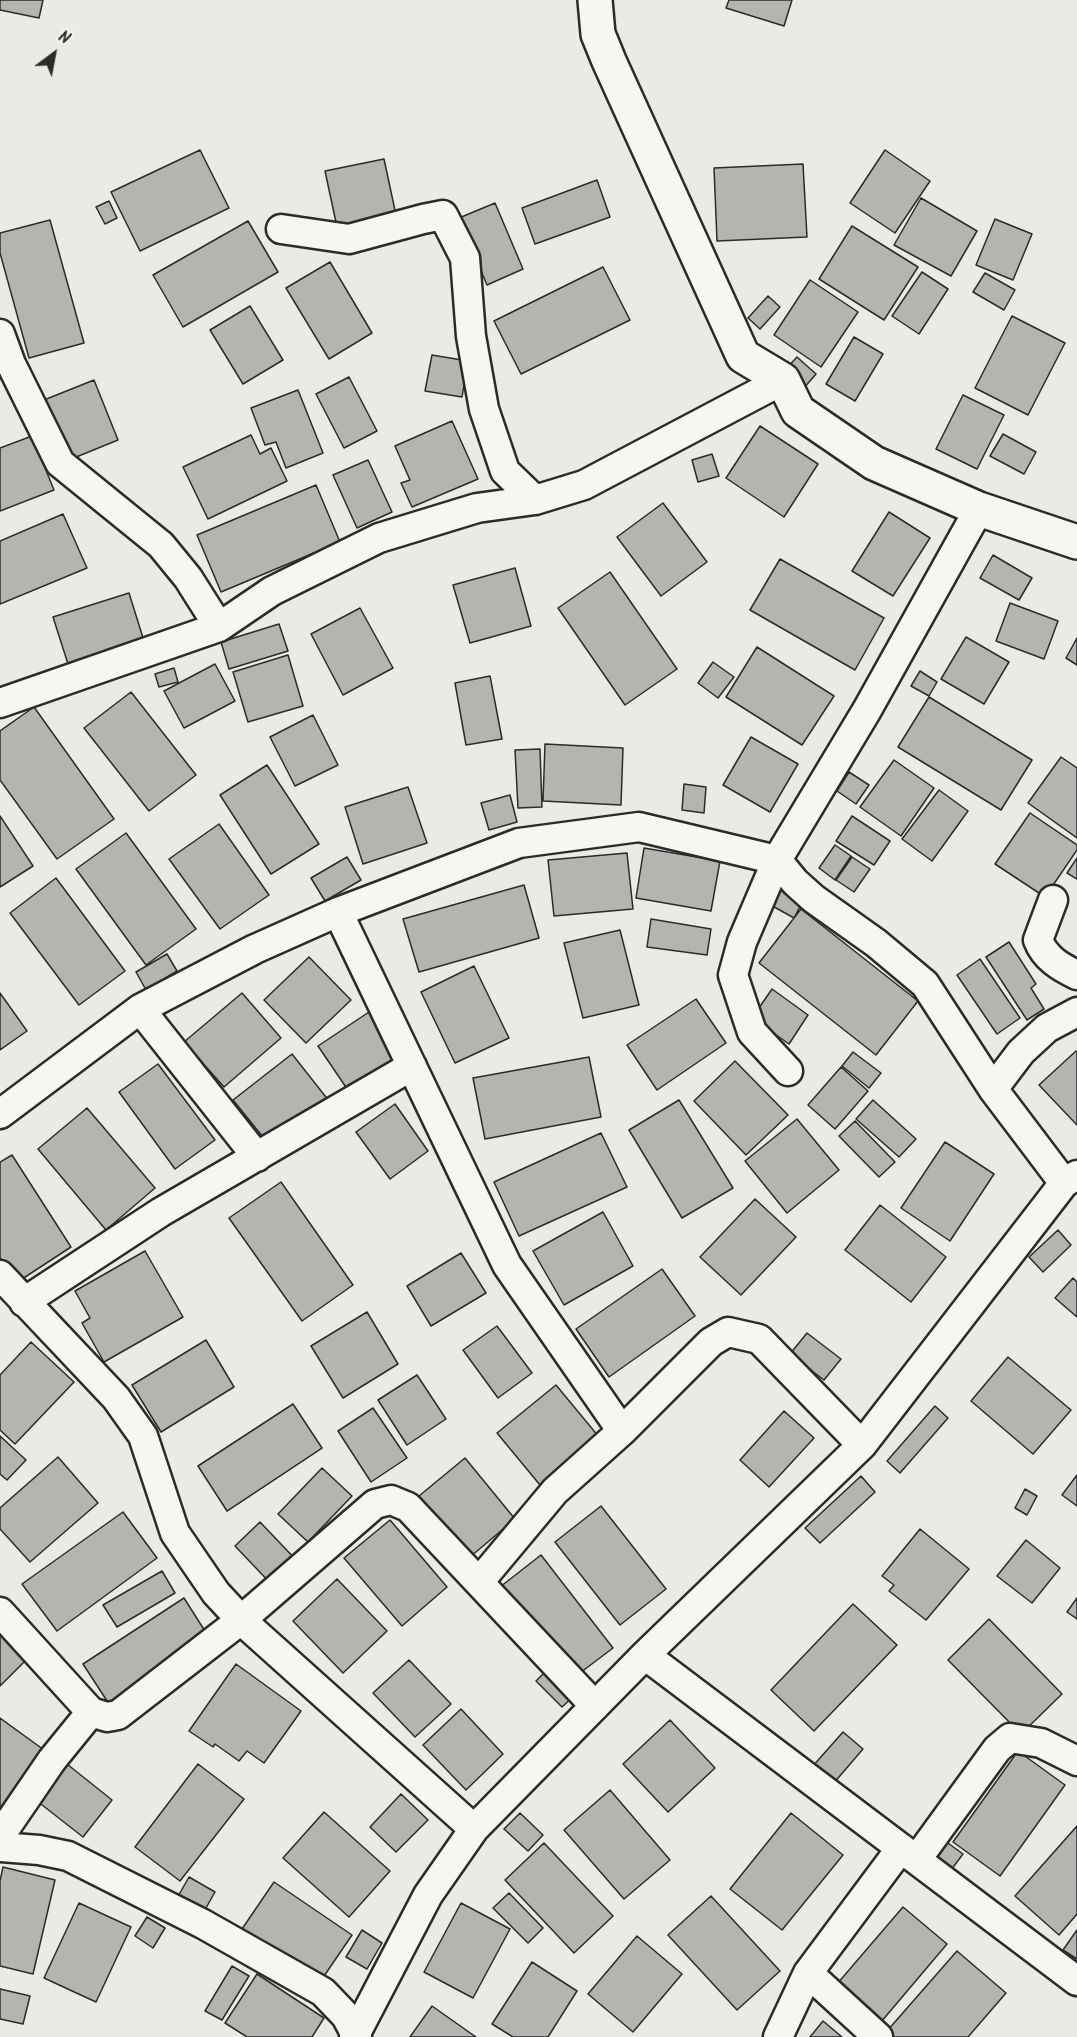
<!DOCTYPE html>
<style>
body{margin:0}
#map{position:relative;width:1077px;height:2037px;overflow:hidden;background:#eaeae6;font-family:Kalam,sans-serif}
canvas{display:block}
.north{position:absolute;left:24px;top:24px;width:60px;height:60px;-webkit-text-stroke:4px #f6f6f2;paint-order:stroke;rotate:32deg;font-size:16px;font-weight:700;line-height:24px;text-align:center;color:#2b2b2b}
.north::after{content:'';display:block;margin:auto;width:21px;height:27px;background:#2b2b2b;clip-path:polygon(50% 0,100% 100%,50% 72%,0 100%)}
</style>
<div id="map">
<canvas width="1077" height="2037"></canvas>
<div class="north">N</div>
</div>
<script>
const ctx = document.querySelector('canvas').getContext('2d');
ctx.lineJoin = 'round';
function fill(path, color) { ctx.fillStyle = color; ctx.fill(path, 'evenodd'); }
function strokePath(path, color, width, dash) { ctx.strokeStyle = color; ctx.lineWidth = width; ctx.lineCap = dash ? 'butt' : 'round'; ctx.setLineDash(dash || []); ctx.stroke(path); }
const building = new Path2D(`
 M0 0H43L39 18 0 10Z
 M729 0H792L784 26 726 8Z
 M200 150 229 208 140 251 111 192Z
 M885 150 930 181 895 233 850 203Z
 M384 159 396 215 337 227 325 171Z
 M803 164 807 237 717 241 714 168Z
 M597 180 610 217 535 244 522 208Z
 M921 198 977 231 951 276 894 245Z
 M109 201 117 218 105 224 96 207Z
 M495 203 523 269 487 285 459 218Z
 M995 219 1032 234 1013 280 976 265Z
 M50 220 84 343 29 358 0 253V233Z
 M248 221 278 272 183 327 153 275Z
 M852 226 918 267 884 320 819 279Z
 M330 262 372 333 329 359 286 288Z
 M603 267 630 320 521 374 494 321Z
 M922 272 948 289 919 334 892 316Z
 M985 273 1015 290 1004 310 973 292Z
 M810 280 858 312 821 367 774 335Z
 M768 296 780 307 760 329 748 318Z
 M250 306 283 360 243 384 210 330Z
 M1012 316 1065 343 1028 415 975 388Z
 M854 337 883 354 855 401 826 384Z
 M432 355 468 361 462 397 425 391Z
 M797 357 816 374 803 389 784 371Z
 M349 377 377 431 344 448 316 394Z
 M94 380 118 440 64 462 39 402Z
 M298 390 323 453 286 468 276 442 265 445 251 408Z
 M963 395 1004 415 977 469 936 449Z
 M452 421 478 479 412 507 401 483 410 480 395 446Z
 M760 426 818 464 784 517 726 478Z
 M1003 434 1036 452 1024 474 990 456Z
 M251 435 260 454 271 448 287 481 208 519 183 467Z
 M32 436 54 490 0 511V448Z
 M712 454 719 476 698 482 692 460Z
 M368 460 392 512 357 528 333 475Z
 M316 485 340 542 221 592 197 535Z
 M663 503 707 562 661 596 617 537Z
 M889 512 930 538 893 596 852 571Z
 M63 514 87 568 0 604V541Z
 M993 555 1032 578 1019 600 980 578Z
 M780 559 884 618 855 670 750 610Z
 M515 568 531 626 470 643 453 585Z
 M610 572 677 669 625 705 558 608Z
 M129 593 144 641 68 664 53 617Z
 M1010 603 1058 621 1044 659 996 641Z
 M360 608 393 668 343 695 311 634Z
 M279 624 288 651 229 669 221 642Z
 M966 637 1009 662 984 704 941 679Z
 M1077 638V665L1066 658Z
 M757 647 834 696 802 745 726 697Z
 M288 655 303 706 248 722 233 672Z
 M713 662 734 677 718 698 698 683Z
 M215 664 235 701 184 728 164 691Z
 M174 668 178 682 159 687 155 674Z
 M920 671 937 682 929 696 911 686Z
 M490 676 502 739 466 745 455 683Z
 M131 692 196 775 149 811 84 728Z
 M929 697 1032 760 1001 810 898 747Z
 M34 707 114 819 57 859 0 780V731Z
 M313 715 338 765 295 786 270 737Z
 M751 737 798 764 770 812 723 785Z
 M545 744 623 748 621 805 543 801Z
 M540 749 542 807 518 808 515 750Z
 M1061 757 1077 768V838L1028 803Z
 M894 760 934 788 901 836 860 807Z
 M267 765 319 844 271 874 220 795Z
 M849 772 869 785 856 804 837 791Z
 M684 784 706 787 704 813 682 810Z
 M408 787 427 843 363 864 345 807Z
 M939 790 968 811 932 861 902 839Z
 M510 795 517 822 489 830 481 803Z
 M1030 813 1077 845V850L1045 897 995 864Z
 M0 816 33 866 0 887Z
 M852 816 890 841 874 865 836 841Z
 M219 824 269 895 220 929 169 859Z
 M126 833 196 929 146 965 76 869Z
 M835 845 851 856 835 880 819 868Z
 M644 848 720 861 711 911 636 898Z
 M627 853 633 909 554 916 548 860Z
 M347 857 361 880 325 901 311 878Z
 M852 857 870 869 854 892 836 880Z
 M1077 858V879L1067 873Z
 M56 878 125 971 79 1005 10 913Z
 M776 884 804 899 794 918 767 903Z
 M524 885 539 938 419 972 403 919Z
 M801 909 918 1001 876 1055 759 963Z
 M651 919 711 929 707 955 647 947Z
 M620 930 639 1005 583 1018 564 943Z
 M1009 942 1036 984 1031 988 1044 1009 1027 1020 986 957Z
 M167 954 177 971 146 990 136 972Z
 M309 957 351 1000 306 1043 264 1000Z
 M980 959 1020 1018 997 1034 957 975Z
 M474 966 509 1038 455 1063 421 992Z
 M772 989 808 1015 789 1044 752 1018Z
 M0 993 27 1031 0 1050Z
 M242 993 281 1038 224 1087 184 1042Z
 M696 999 726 1043 657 1090 627 1045Z
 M369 1012 405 1064 354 1099 318 1046Z
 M1076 1051 1077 1052V1125L1039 1085Z
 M853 1052 881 1073 869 1088 842 1066Z
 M292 1054 329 1101 271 1147 233 1100Z
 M589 1057 601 1117 485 1139 473 1078Z
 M735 1061 788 1115 746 1155 694 1101Z
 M158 1064 215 1140 175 1169 119 1092Z
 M841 1067 868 1091 835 1129 808 1105Z
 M679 1100 733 1188 682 1218 629 1130Z
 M873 1100 916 1139 899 1157 856 1119Z
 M395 1104 428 1151 390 1179 356 1132Z
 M87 1108 155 1188 106 1230 38 1149Z
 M797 1119 839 1170 787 1213 745 1161Z
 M855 1121 895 1162 879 1177 839 1136Z
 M601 1133 627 1187 519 1236 494 1182Z
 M945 1142 994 1174 950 1241 901 1208Z
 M12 1155 71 1247 16 1283 0 1258V1162Z
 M281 1182 353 1285 302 1321 229 1218Z
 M755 1199 796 1237 741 1295 700 1257Z
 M880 1205 946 1257 911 1302 845 1250Z
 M603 1212 633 1266 564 1305 533 1251Z
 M1058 1230 1071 1245 1043 1272 1029 1257Z
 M145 1251 183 1317 104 1362 82 1323 90 1318 75 1291Z
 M461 1253 486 1293 431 1326 407 1286Z
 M662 1269 695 1316 609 1377 576 1329Z
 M1073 1278 1077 1282V1317L1055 1298Z
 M367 1312 398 1364 343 1398 311 1346Z
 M497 1326 532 1373 498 1398 463 1350Z
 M807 1333 841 1359 824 1380 790 1354Z
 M206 1340 234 1387 161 1432 132 1385Z
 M31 1342 74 1382 15 1444 0 1430V1375Z
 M1008 1357 1071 1410 1033 1454 971 1401Z
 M417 1375 446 1419 407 1445 378 1400Z
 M556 1385 599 1437 540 1485 497 1433Z
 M293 1404 322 1448 227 1511 198 1466Z
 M935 1406 948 1418 900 1473 887 1461Z
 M373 1408 407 1458 371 1482 338 1431Z
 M784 1411 814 1438 769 1487 740 1460Z
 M0 1436 26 1460 7 1480 0 1474Z
 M58 1457 98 1503 30 1562 0 1529V1508Z
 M465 1458 515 1519 470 1557 419 1496Z
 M322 1468 352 1496 308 1542 278 1514Z
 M1077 1475V1506L1062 1495Z
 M861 1476 875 1492 820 1543 805 1528Z
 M1025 1489 1037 1496 1027 1515 1015 1508Z
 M601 1506 666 1589 620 1625 555 1542Z
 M123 1512 157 1558 57 1631 22 1584Z
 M390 1520 447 1587 402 1626 344 1558Z
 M260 1522 299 1563 274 1587 235 1546Z
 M920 1529 969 1569 926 1620 889 1591 894 1585 882 1576Z
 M1026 1540 1060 1568 1032 1603 997 1576Z
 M541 1555 613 1648 572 1679 500 1587Z
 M162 1571 175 1593 117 1627 103 1605Z
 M337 1579 387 1631 343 1673 293 1621Z
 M184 1598 210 1639 109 1704 83 1664Z
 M1077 1598V1619L1067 1612Z
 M853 1604 897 1645 814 1731 771 1690Z
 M989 1619 1062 1694 1021 1734 948 1660Z
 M0 1631 27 1659 0 1686Z
 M409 1660 451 1704 415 1737 373 1693Z
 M236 1664 301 1711 264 1763 247 1751 239 1761 215 1744 213 1747 189 1731Z
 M549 1668 575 1695 562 1707 536 1681Z
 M461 1709 503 1754 466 1790 423 1745Z
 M0 1718 51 1755 0 1817Z
 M670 1720 715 1768 668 1812 623 1764Z
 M843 1732 863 1749 833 1784 812 1767Z
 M1018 1751 1065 1785 1000 1876 953 1842Z
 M67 1764 112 1800 83 1837 37 1801Z
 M198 1764 244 1799 180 1881 135 1847Z
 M610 1790 670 1860 624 1899 564 1830Z
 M401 1794 428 1820 396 1852 370 1827Z
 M324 1812 390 1871 349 1917 283 1858Z
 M520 1813 543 1835 528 1851 504 1829Z
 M791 1813 843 1855 782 1930 730 1889Z
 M1077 1826V1914L1059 1935 1015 1896Z
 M941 1838 963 1854 951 1870 929 1854Z
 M544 1843 613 1916 574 1953 505 1880Z
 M3 1867 55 1880 33 1974 0 1966V1881Z
 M189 1877 215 1892 202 1915 176 1900Z
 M274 1882 352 1935 320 1982 242 1929Z
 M509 1893 543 1928 528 1943 493 1908Z
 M711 1896 780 1971 737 2010 668 1935Z
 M79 1903 131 1927 96 2002 44 1978Z
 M461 1903 510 1929 473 1998 424 1972Z
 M903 1907 947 1944 881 2022 837 1984Z
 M147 1917 165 1928 153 1948 135 1936Z
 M362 1930 382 1943 367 1969 346 1957Z
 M1077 1930V1959L1063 1950Z
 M637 1936 682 1974 633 2032 588 1994Z
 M957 1951 1006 1993 968 2037H894L887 2031Z
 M532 1962 577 1991 548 2037H513L492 2024Z
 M232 1966 249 1976 222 2020 205 2011Z
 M257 1974 324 2018 312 2037H247L225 2023Z
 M0 1989 30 1996 23 2024 0 2019Z
 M432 2006 476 2037H410Z
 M823 2021 842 2037H810Z`);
fill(building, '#b4b4b1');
strokePath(building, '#2b2b2b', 1.5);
const street = new Path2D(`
 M281 229 349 239 423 219 443 215 465 258 471 336 484 409 505 471 535 500
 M0 334 11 364 60 463 161 545 188 578 219 627
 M0 703 219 627 272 591 379 538 477 508 535 500 584 485 783 380
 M1053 900 1038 940C1045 958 1060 967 1077 975
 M338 912 507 1265 622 1431
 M140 1009 257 1157
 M788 1071 752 1032 733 975 742 942 777 860 867 710 979 509
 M993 1089 1021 1052 1047 1028 1077 1012
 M0 1114 140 1009 255 949 338 912 519 843 639 827 777 860 795 882 814 899 876 943 925 984 993 1089 1064 1183
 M0 1275 116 1398 143 1436 175 1533 216 1593 241 1620 474 1829
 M24 1302 161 1212 412 1066
 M479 1582 555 1491 622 1431 711 1342 728 1332 759 1339 862 1445
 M0 1612 91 1712 107 1717 118 1715 241 1620 375 1504 391 1500 408 1507 595 1706
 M645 1655 1077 1981
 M0 1836 52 1760 91 1712
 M0 1847 39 1850 68 1856 203 1924 323 1992 346 2016 357 2037
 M917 1859 997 1749 1010 1738 1041 1743 1077 1761
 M808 1973 878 2037
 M354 2037 428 1895 474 1829 645 1655 862 1445 1064 1183 1077 1175
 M778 2037 808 1973 901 1848`);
const secondary = new Path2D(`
 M595 0 598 34 609 61 743 356 783 380 798 411 874 463 979 509 1077 542`);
strokePath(street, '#2b2b2b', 33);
strokePath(secondary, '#2b2b2b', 38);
strokePath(street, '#f6f6f2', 28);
strokePath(secondary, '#f6f6f2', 33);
</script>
